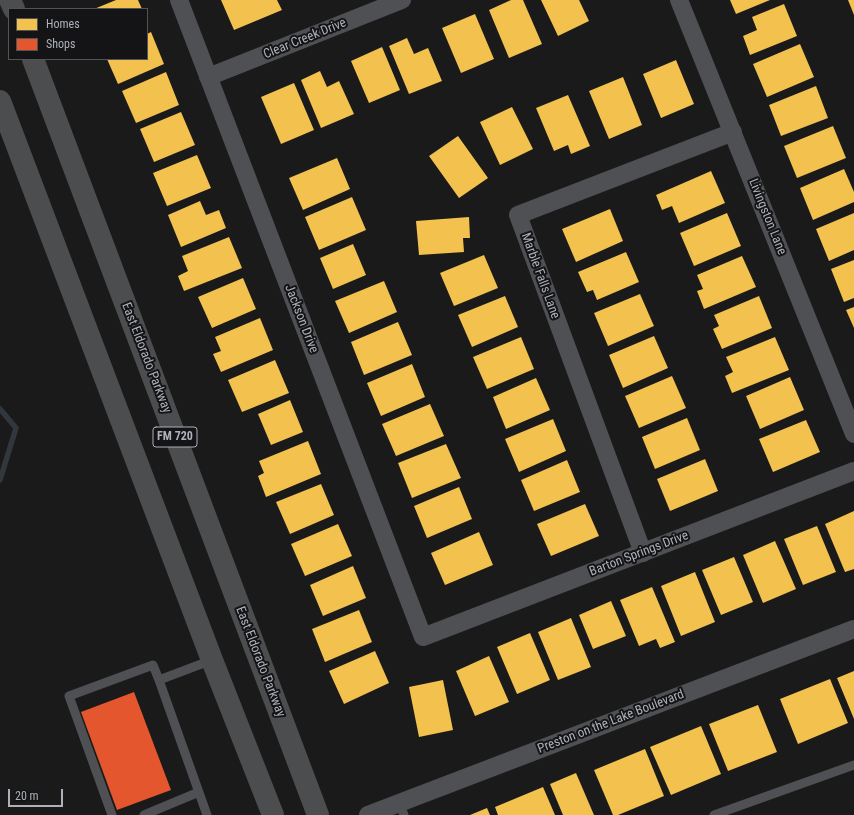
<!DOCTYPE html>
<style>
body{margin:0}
#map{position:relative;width:854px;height:815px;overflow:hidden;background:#1a1a1a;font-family:"Roboto Condensed",sans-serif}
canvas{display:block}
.legend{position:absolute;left:8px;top:8px;width:140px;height:52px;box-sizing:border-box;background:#141416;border:1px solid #515357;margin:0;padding:5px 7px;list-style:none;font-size:12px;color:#adb1b9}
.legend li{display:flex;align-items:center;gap:8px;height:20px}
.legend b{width:20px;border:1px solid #515357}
.scale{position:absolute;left:8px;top:789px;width:55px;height:18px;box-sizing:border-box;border:2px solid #adb1b9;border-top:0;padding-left:5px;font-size:12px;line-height:14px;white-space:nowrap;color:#adb1b9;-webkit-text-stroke:3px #141416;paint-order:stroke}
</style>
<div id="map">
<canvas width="854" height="815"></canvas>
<ul class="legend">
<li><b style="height:11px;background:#f2c14e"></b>Homes</li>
<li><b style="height:11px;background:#e4572e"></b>Shops</li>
</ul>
<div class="scale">20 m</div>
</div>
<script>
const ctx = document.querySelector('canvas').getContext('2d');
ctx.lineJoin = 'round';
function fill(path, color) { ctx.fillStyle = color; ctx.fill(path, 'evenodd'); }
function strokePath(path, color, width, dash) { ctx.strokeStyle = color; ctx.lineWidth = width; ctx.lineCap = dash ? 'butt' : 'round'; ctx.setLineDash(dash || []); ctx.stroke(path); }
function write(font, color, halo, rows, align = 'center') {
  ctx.font = font + ' "Roboto Condensed",sans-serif'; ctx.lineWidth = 4; ctx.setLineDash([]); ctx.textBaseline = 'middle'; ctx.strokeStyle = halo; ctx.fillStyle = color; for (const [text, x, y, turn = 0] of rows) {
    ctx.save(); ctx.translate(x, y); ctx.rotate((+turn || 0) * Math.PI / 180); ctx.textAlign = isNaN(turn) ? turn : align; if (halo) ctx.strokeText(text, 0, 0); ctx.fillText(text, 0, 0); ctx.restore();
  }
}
fill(new Path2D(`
 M116 0H138L142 9H94Z
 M221 0H277L282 10 234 30Z
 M511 0H523L542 44 509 58 489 10Z
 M541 0H579L589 21 558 36Z
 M730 0H770L736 14Z
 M848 0H854V15Z
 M784 4 797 36 750 55 743 36 757 30 752 17Z
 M475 14 494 59 461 73 442 28Z
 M151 32 164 64 118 84 107 59H147V34Z
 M407 38 414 54 428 48 442 81 409 94 389 46Z
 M800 44 814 77 767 97 753 64Z
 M382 47 400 90 369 103 351 61Z
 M676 60 694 104 661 118 643 74Z
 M320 71 327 87 339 81 354 114 321 128 301 80Z
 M166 72 179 105 136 123 122 91Z
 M623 77 642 125 609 139 589 91Z
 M294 83 314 130 281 144 261 97Z
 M816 86 828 118 781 136 769 105Z
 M568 95 590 146 571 154 568 145 554 151 536 108Z
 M512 107 533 149 500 165 480 122Z
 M181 112 195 145 154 162 140 129Z
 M833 126 846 158 797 178 784 146Z
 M458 136 488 178 459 198 429 156Z
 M197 155 211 188 167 206 153 173Z
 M337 158 350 189 303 210 289 178Z
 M844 169 854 192V202L813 220 800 188Z
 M711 171 725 203 679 223 672 206 662 210 656 195Z
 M352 197 366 230 319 250 305 217Z
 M200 201 206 215 219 210 226 228 181 247 168 215Z
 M610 209 623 241 576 262 562 229Z
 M727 213 741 246 694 266 680 233Z
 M854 213V250L829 261 816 229Z
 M469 217 470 238H463L464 252 419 255 416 221Z
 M229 237 242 268 184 291 178 276 188 271 182 256Z
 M353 244 366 275 333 289 320 258Z
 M626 252 639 282 597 300 593 290 587 292 578 272Z
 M484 255 498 288 454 306 440 273Z
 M742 256 756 287 704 309 697 291 703 289 697 275Z
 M854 260V298L844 302 831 269Z
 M243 278 256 309 212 328 198 297Z
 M384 281 397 312 349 333 335 301Z
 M640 294 654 326 608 346 594 313Z
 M505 296 518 327 472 347 458 315Z
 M759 296 772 328 722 349 713 329 719 326 714 315Z
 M854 307V328L846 310Z
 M260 318 273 350 221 372 213 354 221 351 215 337Z
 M398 322 412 355 364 375 351 342Z
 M654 336 668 368 623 388 609 355Z
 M521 337 534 369 487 389 473 357Z
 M775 337 789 370 732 393 725 376 733 372 726 357Z
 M275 360 289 393 242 412 228 380Z
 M412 364 425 397 381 416 367 383Z
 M672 376 686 408 639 428 625 396Z
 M790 377 804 410 760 429 746 396Z
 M536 378 550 410 506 429 493 397Z
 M290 400 303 432 271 445 258 414Z
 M430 404 444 436 396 456 382 424Z
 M687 418 700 450 655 469 642 437Z
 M553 419 566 451 519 472 505 439Z
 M806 420 820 452 773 472 759 439Z
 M308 441 321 474 266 497 258 476 264 473 259 461Z
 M446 444 461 478 412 498 398 463Z
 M705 459 718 491 670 511 657 479Z
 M567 460 580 492 534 511 521 480Z
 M321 484 334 515 290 534 276 502Z
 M459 487 472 519 427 538 414 506Z
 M585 504 599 536 551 556 537 524Z
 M854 511V569L845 572 825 524Z
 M338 524 352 556 305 576 291 544Z
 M817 526 836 572 803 585 784 539Z
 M479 532 493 565 445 585 431 553Z
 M775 541 796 589 763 603 743 555Z
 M734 557 753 602 721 615 702 570Z
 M353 566 366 598 323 616 310 585Z
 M695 572 715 622 681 636 661 586Z
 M652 587 675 642 660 648 656 639 639 646 620 600Z
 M611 601 626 636 593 649 579 615Z
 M359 610 372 642 325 662 312 629Z
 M571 618 591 667 558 680 538 632Z
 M530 633 550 680 517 694 497 647Z
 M375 651 389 683 344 704 329 671Z
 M489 656 509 702 475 716 456 671Z
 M854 671V719L837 678Z
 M830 679 848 723 798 744 780 699Z
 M443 680 453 730 419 737 409 687Z
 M758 705 777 752 728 771 709 724Z
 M701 726 721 774 671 795 650 747Z
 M645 749 664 796 618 815H613L594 770Z
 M576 773 594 815H563L550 784Z
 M543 787 555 815H498L495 807Z
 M487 808 490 815H470Z`), '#f2c14e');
fill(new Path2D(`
 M134 692 171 790 117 810 81 712Z`), '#e4572e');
strokePath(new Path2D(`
 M0 409 16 428 0 480`), '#31373d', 5.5);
strokePath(new Path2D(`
 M399 803 404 815
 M112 815 69 696 153 665 159 680
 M144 815 199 792
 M207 815 159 680 212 660
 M714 815 854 765`), '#4f5053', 9);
strokePath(new Path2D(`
 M179 0 423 637 854 471
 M679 0 854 434
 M208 77 402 0
 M643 553 518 215 733 132
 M368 815 854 629`), '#4f5053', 18);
strokePath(new Path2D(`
 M10 0 14 9
 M33 59 318 815
 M0 101 212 660 273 815`), '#4c4d4f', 22);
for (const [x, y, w] of [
 [175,437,44]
]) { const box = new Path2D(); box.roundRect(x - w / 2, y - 10, w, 20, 3); ctx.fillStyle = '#141416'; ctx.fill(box); strokePath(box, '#adb1b9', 1); }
write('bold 12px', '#adb1b9', null, [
 ["FM 720",175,437]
]);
write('13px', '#adb1b9', '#141416', [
 ["Clear Creek Drive",305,39,-22],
 ["Livingston Lane",767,217,68],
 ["Marble Falls Lane",540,276,70],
 ["Jackson Drive",301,319,69],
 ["East Eldorado Parkway",146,358,69],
 ["Barton Springs Drive",639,554,-21],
 ["East Eldorado Parkway",260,662,69],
 ["Preston on the Lake Boulevard",611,722,-21]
]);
</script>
